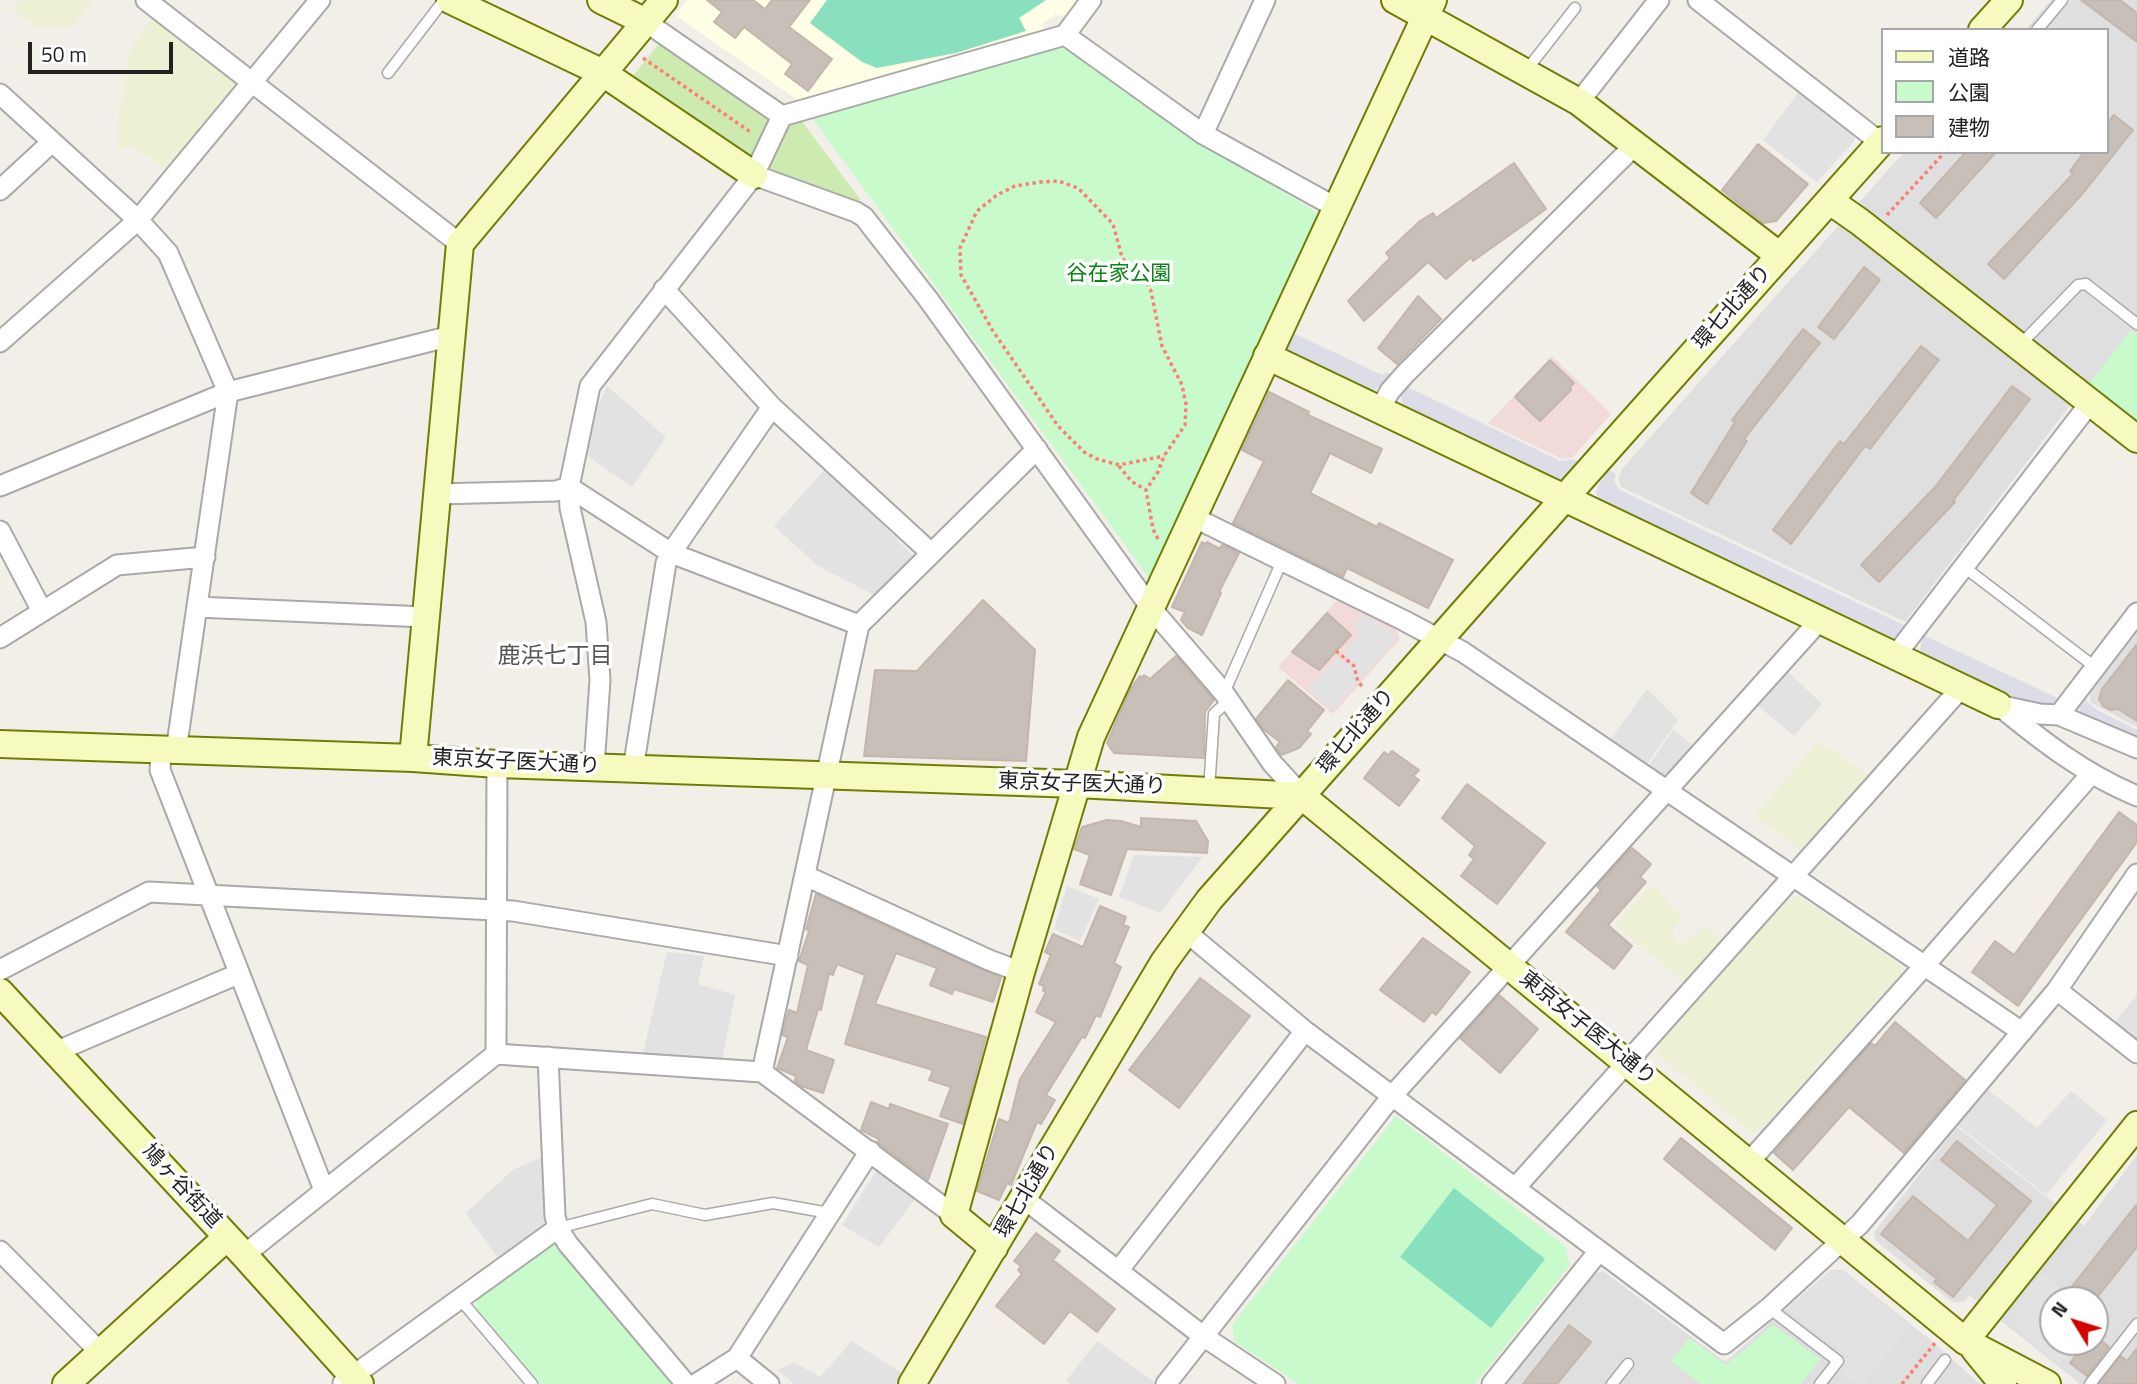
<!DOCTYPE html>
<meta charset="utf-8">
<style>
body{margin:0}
#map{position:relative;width:2137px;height:1384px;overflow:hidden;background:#f2efe9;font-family:"Titillium Web","Noto Sans JP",sans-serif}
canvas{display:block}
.legend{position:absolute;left:1881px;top:28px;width:228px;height:126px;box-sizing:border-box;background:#fff;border:2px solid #a7a7a7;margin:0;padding:9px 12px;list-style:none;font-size:21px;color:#222}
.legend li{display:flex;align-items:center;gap:14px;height:35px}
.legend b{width:35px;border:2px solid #a7a7a7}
.north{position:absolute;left:2039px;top:1286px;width:70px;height:70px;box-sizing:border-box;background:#fff;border:2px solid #a7a7a7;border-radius:50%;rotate:308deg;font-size:19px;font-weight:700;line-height:28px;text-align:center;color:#222}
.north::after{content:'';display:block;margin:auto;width:24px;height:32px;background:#d40000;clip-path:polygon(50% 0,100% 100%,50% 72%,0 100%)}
.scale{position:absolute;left:28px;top:42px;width:145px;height:32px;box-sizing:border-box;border:4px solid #222;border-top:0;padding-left:9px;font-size:21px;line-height:24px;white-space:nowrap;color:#222;-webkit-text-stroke:5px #fff;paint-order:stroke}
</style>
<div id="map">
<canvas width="2137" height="1384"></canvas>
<ul class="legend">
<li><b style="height:9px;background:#f7fabf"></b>道路</li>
<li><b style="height:19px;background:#c8facc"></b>公園</li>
<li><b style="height:19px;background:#c7bfb8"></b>建物</li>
</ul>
<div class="north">N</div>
<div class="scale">50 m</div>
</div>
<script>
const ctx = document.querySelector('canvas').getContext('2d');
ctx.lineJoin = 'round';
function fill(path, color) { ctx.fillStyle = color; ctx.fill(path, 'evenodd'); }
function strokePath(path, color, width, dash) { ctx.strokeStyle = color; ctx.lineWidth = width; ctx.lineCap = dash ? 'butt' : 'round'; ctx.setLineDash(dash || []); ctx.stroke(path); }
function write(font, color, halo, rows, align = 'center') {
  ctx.font = font + ' "Titillium Web","Noto Sans JP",sans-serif'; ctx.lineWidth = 7; ctx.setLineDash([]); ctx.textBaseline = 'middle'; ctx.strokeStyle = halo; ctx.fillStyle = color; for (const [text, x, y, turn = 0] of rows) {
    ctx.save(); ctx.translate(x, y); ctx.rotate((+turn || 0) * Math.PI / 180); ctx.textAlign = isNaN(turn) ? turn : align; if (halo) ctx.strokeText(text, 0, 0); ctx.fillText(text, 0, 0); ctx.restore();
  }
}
fill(new Path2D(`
 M2051 0H2137V422L2087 383 1905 622 1621 487 1618 479 1622 469 1904 152H2107V30H2025Z
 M2137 632V727L2090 702V693Z
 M1957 1127 2084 1226 2137 1155V1384H2080L1969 1295 1964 1302H1952L1876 1241 1874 1232ZM2053 1300H2095V1342H2053Z
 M1831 1270H1843L1927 1337 1980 1384H1504L1595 1273 1603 1271 1725 1362Z`), '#e0dfdf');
fill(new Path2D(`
 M1552 356 1611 414 1573 457 1562 459 1488 423Z
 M1338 599 1396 628 1400 639 1333 714 1278 667Z`), '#f2dad9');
fill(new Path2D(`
 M687 0H1083L1073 14 1059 16 1056 14 1042 24 1044 29 1039 36 799 101 675 15Z`), '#ffffe5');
fill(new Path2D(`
 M19 0H93L73 27H36L12 9Z
 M153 18 234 81 235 90 167 170 133 146 118 150V124L132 45Z
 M1819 741 1870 776 1803 851 1754 816Z
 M1652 884 1682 918 1671 933 1681 945 1706 926 1722 942 1685 983 1615 925Z
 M1800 897 1900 965 1901 973 1762 1129 1751 1133 1658 1054 1659 1044 1787 900Z`), '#eef0d5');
fill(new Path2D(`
 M659 44 766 115 768 120 753 155 749 158 631 78Z
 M801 120 860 199 856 203 774 174 769 166 788 123Z`), '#cdebb0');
fill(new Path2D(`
 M1062 46 1068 47 1193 137 1315 211 1317 217 1150 579 812 118Z
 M2131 330 2137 334V420L2090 383Z
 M1396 1116 1565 1246 1570 1265 1475 1384H1299L1235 1342 1232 1325Z
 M551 1244H561L672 1381V1384H540L476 1308 477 1298Z
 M1773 1325 1820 1359 1801 1384H1701L1671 1361 1689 1338 1726 1365Z`), '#c8facc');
fill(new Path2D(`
 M827 0H1046L1019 18 1026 31 956 53 877 68 862 62 810 23Z
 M1454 1188 1545 1259 1491 1328 1400 1257Z`), '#88e0be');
fill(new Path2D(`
 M1801 89 1854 130V141L1817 182 1763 140Z
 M607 386 666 437 632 487 588 456 590 423Z
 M827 467 913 556 874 595 818 566 774 526Z
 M1363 615 1393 631 1396 640 1333 710 1308 688 1337 657 1346 664 1351 660 1343 652 1359 634 1353 627Z
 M1788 672 1822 704 1794 736 1758 706Z
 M1647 689 1678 720 1645 767 1609 742Z
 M1673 730 1694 746 1668 776 1660 778 1647 768Z
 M1134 855 1203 857 1160 913 1119 897Z
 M1067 886 1099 899 1080 941 1054 929Z
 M667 952 704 956 698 984 735 995 722 1060 643 1053Z
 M2137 994V1043L2113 1025Z
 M1986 1088 2037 1128 2071 1091 2107 1120 2046 1195 1957 1125Z
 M543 1157 544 1227 497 1257 466 1213 514 1169Z
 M879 1167 917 1196 879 1247 842 1225Z
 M1843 1271 1910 1326 1863 1384H1856L1838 1370 1848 1357 1786 1309 1830 1273Z
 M2041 1272 2075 1300H2053V1342H2078L2059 1365 2016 1329 2014 1306Z
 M852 1341 903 1374 895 1384H794L778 1370 794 1362 820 1377Z
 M1097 1341 1157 1384H1070L1066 1381Z`), '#e2e2e2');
fill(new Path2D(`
 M1287 330 1382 375 1387 372 1392 375 1375 390 1370 391 1292 355 1287 350Z
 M1404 385 1560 461 1572 459 1579 462 1566 477 1560 481H1554L1404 408 1400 394Z
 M1609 470 1616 474 1614 481 1620 490 1906 626 1894 639H1887L1600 501 1596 493 1598 486Z
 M1923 635 2060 699 2051 707 2031 706 2001 695 1922 655 1920 649Z
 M2082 694 2087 698V702L2099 711 2137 730V738L2081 715 2077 703Z`), '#dddde8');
const building = new Path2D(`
 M707 0H753L765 9 772 0H810L789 27 832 59 808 91 785 74 792 64 744 27 735 38 714 22 722 12Z
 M2081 0H2120L2137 13V42Z
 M2114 115 2133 130 2084 192 2004 279 1988 264 2073 174 2070 171 2084 152H2107V123Z
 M1758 144 1808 184 1776 221 1763 223 1722 190Z
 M1966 152H1996L1936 218 1920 203Z
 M1514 163 1546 209 1473 261 1471 257 1446 279 1428 262 1364 321 1348 301 1390 258 1386 253 1420 221 1433 213 1436 218Z
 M1864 267 1880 280 1834 339 1818 327Z
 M1418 296 1441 319 1397 364 1378 348Z
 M1803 329 1820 343 1744 439 1747 441 1707 504 1691 493 1735 422 1732 420Z
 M1921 346 1939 360 1870 449 1865 446 1791 544 1773 530 1840 441 1844 444Z
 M1550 360 1574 383 1570 387 1571 390 1540 421 1515 397Z
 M2012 386 2030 399 1953 501 1955 502 1879 582 1861 565 1936 486Z
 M1269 392 1309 412 1308 415 1382 449 1371 473 1330 453 1310 493 1377 527 1379 523 1453 560 1428 608 1347 568 1343 577 1233 523 1264 461 1242 450Z
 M1202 542 1205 544 1207 542 1220 549 1222 545 1239 553 1219 592 1221 593 1202 635 1188 628 1181 620 1185 612 1172 607Z
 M983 600 1035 650 1026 761 864 756 875 670 917 671Z
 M1327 613 1351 635 1319 670 1292 652Z
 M2137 644V721L2118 709 2110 710 2103 706 2099 699 2102 689Z
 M1176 656 1214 700 1205 712 1204 758 1114 753 1107 743 1131 688 1140 676 1142 678 1144 675 1150 679Z
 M1288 680 1324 710 1307 731 1311 734 1299 748 1281 755 1276 747 1280 742 1263 729 1256 719Z
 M1392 751 1419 770 1413 776 1419 780 1399 806 1364 778 1384 752 1388 755Z
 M1467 784 1545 843 1497 904 1461 876 1474 859 1469 855 1475 846 1442 818Z
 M2119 812 2137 825V842L2018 1006 1972 972 1995 941 2014 955Z
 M1141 818 1196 821 1208 841 1207 853 1127 849 1111 895 1080 884 1090 855 1074 849 1082 827 1107 820 1121 821 1141 827Z
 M1632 848 1651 864 1640 877 1646 882 1608 925 1632 946 1614 969 1566 932 1601 890 1597 886Z
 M816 894 1001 978 993 1002 954 989 952 994 930 985 937 968 896 953 875 1004 986 1037 963 1124 940 1116 951 1087 929 1080 933 1070 845 1044 865 975 837 964 833 975 829 973 821 1010 818 1009 806 1050 834 1060 823 1093 801 1086 795 1081 796 1076 777 1068 788 1037 782 1035 789 1010 797 1013 808 965 799 961 809 931 806 929Z
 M1100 906 1126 917 1123 925 1129 927 1114 963 1121 967 1100 1017 1096 1015 1085 1038 1082 1037 1046 1095 1055 1100 1041 1124 1037 1122 1011 1185 1007 1183 999 1200 977 1191 999 1119 1009 1123 1020 1079 1056 1022 1036 1012 1046 992 1043 991 1044 986 1039 984 1051 955 1045 952 1053 934 1083 947Z
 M1423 938 1470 972 1436 1015 1432 1012 1424 1022 1380 990Z
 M1200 978 1250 1016 1179 1108 1129 1070Z
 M1499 995 1538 1029 1500 1073 1460 1038Z
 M1895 1022 1965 1080 1904 1153 1849 1107 1793 1170 1774 1153 1871 1043 1875 1046Z
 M871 1102 889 1109 890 1104 948 1124 928 1180 881 1145 878 1142 879 1139 861 1130Z
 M1681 1138 1792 1228 1775 1250 1664 1159Z
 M1957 1141 2031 1201 1953 1297 1934 1282 1937 1279 1881 1234 1913 1196 1968 1241 1997 1205 1941 1160Z
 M2137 1204V1247L2095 1300H2081L2069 1290Z
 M1036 1233 1060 1251 1053 1260 1115 1309 1097 1332 1070 1311 1044 1344 996 1306 1022 1274 1018 1270 1021 1266 1014 1261Z
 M1569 1325 1591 1342 1557 1384H1523Z
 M2086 1342H2103L2109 1347 2087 1376 2070 1363Z
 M2137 1348V1384H2099L2121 1356 2127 1361Z`);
fill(building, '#c7bfb8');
strokePath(building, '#c4b6ab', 2);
const lane = new Path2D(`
 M2037 30 2062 0
 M1525 72 1575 8
 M388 73 444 0
 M2021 344 2078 285 2086 284 2137 324
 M1964 567 2095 667
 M1224 693 1282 561
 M1209 790 1214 714 1229 700
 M558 1228 652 1204 705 1215 773 1203 829 1213
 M459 1298 532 1384
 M1769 1308 1838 1361 1820 1384
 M1612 1384 1628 1364
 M1927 1384 1945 1360
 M2090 1384 2137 1324`);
const street = new Path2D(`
 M146 0 460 244
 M1698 0 1881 143
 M646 22 782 116 1065 35 1091 0
 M1065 35 1203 134 1337 208
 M0 94 138 220 168 253 228 392 176 751
 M1579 102 1659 0
 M1203 134 1265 0
 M754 175 856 212 864 217 928 299 1151 608 1224 693 1272 763 1302 796
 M0 190 52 142
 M664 289 772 407 930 552
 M0 342 138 220 320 0
 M1380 409 1390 391 1406 373 1634 146
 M0 486 228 392 451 336
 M436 494 556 491 569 487 671 553 859 625 762 1072
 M1193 517 1403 620 1463 652 2022 1032
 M0 531 42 611
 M197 607 425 617
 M859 625 1037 449
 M0 638 117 565 205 557
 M1895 656 2090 403
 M2059 715 2137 613
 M2137 748 2059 715 2040 714 1998 705C2042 741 2084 774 2137 796
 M161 751 160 770 324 1190
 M594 767 600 680 596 622 570 508 569 487 590 386 754 175 782 116
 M633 769 666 563 671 553 772 407
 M806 876 989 960 1021 972
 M1185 931 1305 1031 1724 1344 1769 1308 1860 1224 2057 990 2137 874
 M0 970 149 892 513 911 788 956
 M2057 990 2137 1053
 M55 1052 238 974
 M496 1054 762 1072 954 1215
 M548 1057 555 1216 558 1228 568 1244 686 1384
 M1749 1162 1925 965 2091 774
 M1516 1187 1961 688
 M1023 1198 1203 1336 1275 1384
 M0 1251 100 1352
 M244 1255 496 1054 497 764
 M1118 1271 1305 1031
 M737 1358 769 1384
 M343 1383 558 1228
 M696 1384 737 1358 870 1151
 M1166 1384 1392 1096 1820 620
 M1492 1384 1599 1251`);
const secondary = new Path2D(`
 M450 0 603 73 754 175
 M601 0 646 22
 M1395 0 1579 102 1780 256
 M1982 30 2009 0
 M1830 201 1860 222 2137 439
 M1267 356 1998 705
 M0 744 413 758 497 764 1077 784 1302 796 1965 1341 2047 1384
 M413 758 460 244 664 0
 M0 992 244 1255 360 1384
 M994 1248 954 1215 1021 972 1091 737 1433 0
 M1965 1341 2137 1125
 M1975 1350 2003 1384
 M66 1384 227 1237
 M912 1384 1164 962 1209 900 1545 520 1883 140`);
strokePath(lane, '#a9a9a9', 13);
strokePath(street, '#a9a9a9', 23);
strokePath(secondary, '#707d05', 30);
strokePath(new Path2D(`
 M643 58 752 133
 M1887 215 1945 152
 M1119 466 1131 481 1146 490
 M1158 539 1153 529 1146 490 1158 472 1164 456 1185 425 1186 404 1182 385 1162 346 1151 291 1143 276 1127 265 1122 257 1113 224 1078 188 1058 181 1040 182 1015 186 997 195 977 211 960 248 961 275 993 331 1058 426 1084 452 1097 459 1119 465 1164 456
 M1336 651 1354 666 1358 682 1362 686
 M1902 1384 1935 1343`), '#fa8072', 3.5, [3.5, 3.5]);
strokePath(lane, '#fff', 10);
strokePath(street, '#fff', 19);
strokePath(secondary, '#f7fabf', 26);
write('21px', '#0c8416', '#fff', [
 ["谷在家公園",1119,275]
]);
write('21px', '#222', '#fff', [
 ["環七北通り",1733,308,-48],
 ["環七北通り",1357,732,-49],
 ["東京女子医大通り",516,763,3],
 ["東京女子医大通り",1082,785,2],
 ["東京女子医大通り",1587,1029,39],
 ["鳩ヶ谷街道",181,1187,47],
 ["環七北通り",1028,1191,-60]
]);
write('23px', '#555', '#fff', [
 ["鹿浜七丁目",555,657]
]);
</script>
